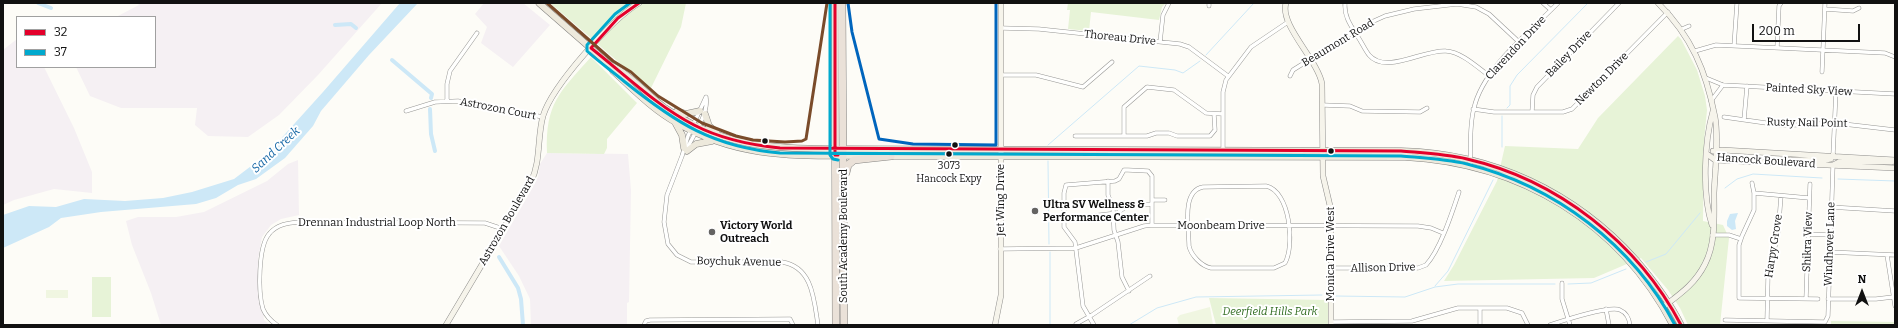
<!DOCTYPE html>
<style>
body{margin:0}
#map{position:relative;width:1898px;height:328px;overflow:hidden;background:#fdfcf7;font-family:Bitter,serif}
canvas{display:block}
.frame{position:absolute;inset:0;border:4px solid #111;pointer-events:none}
.legend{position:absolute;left:16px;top:16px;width:140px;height:52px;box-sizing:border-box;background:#fff;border:1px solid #a0a0a0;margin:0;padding:5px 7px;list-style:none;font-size:12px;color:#111}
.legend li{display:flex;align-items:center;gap:8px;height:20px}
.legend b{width:20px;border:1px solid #a0a0a0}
.north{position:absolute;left:1842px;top:272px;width:40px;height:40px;-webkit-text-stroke:3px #fff;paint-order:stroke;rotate:0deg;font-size:11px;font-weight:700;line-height:16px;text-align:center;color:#111}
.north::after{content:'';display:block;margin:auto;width:14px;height:18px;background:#111;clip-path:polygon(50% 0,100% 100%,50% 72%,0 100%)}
.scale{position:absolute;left:1752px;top:24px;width:108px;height:18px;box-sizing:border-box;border:2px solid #111;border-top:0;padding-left:5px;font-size:12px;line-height:14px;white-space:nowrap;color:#111;-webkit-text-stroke:3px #fff;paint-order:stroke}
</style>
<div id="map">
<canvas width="1898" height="328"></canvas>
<div class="frame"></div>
<ul class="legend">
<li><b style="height:5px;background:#e4002b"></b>32</li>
<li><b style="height:5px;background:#00a9ce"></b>37</li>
</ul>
<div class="north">N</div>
<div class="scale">200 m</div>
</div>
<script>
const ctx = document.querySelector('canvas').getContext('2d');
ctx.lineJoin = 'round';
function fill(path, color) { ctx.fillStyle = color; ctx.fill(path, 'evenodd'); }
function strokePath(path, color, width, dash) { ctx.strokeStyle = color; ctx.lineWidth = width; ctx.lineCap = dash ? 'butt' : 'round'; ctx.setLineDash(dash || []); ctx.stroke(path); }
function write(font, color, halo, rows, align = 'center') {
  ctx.font = font + ' Bitter,serif'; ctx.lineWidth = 4; ctx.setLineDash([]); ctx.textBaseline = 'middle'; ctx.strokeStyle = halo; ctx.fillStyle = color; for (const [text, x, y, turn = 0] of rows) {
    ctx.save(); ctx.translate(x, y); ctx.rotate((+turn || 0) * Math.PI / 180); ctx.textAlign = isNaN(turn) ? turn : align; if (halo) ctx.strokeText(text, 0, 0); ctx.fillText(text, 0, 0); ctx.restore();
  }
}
fill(new Path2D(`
 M137 3H382L318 75 279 115 248 137 208 136 195 125 197 108H121L90 96 76 67H155V17H116L139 5Z
 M484 3H523L550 25 513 67 481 43 487 27 475 14Z
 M17 39V67H44L74 128 92 172V193L54 189 14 200 3 205V50Z
 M547 153 628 154 631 190 629 302 627 303V325H531L530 299 519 276 499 246 533 187 538 177 540 164Z
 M298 160 299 215 281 219 271 225 262 237 258 260 264 320 270 325H161L151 293 132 245 126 221 138 217H176L204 212 267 181 288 164Z`), '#f5f0f3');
fill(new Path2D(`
 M550 3H686L681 27 651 88C616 62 584 31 550 3Z
 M1068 3H1166L1162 7 1159 20 1091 12 1089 31 1068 29 1070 10H1067Z
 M1678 36 1681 39 1697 70 1705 96 1707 110 1704 141 1703 221 1723 225 1729 238 1720 325H1688L1680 308 1668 290 1641 258 1594 278 1444 281 1454 265 1497 181 1505 146 1578 149 1598 118Z
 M591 57 637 103 607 139V148L604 154 547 153C545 103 560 92 591 57Z
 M92 277H111V317H92Z
 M1209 298 1328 300V325H1216Z
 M1831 321 1895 322V325H1831Z`), '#e7f3d7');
fill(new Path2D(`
 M46 290H68V298H46Z
 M1210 307 1213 325H1179L1177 318 1180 315Z`), '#f0f6e1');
fill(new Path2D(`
 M400 3H418L369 55 321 111 313 126 285 158 256 179 238 185 216 198 196 204 101 212 61 218 49 227 3 248V215L29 206 56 207 84 199 125 201 163 198 192 192 234 179 267 154 323 92Z
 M1738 213 1735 221 1736 229 1732 230 1727 226V221L1730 214Z`), '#cde8f7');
strokePath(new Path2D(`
 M1206 55 1254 3
 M1507 108 1510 105V86L1517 75 1588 3
 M1502 116V147
 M1048 145 1139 66 1175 70 1183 73 1200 61
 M1048 161 1049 244
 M1838 179 1895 181
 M1725 188 1737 179 1753 174 1822 178
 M1050 252V325
 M1646 262 1666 254 1700 213
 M1568 284 1591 283 1626 269
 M1435 286 1448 271 1493 180
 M1335 296 1405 297 1435 287 1458 284H1555
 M1129 325 1157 308 1196 297 1322 295`), '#cde8f7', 1);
strokePath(new Path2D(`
 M38 3 51 8
 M335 25 351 24 356 28
 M392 60 432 94 431 98
 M430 109 431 134 435 151
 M499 257 518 288 521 299 523 325`), '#cde8f7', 4);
const street = new Path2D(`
 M1209 3V6
 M1345 3C1344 17 1351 26 1358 37 1362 43 1365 50 1369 55 1386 75 1424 49 1446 51 1461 52 1476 66 1488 75
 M1543 3 1551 10
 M1825 9 1853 11 1859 8
 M1001 28 1039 29 1180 44 1189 47 1228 76
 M1682 29 1689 26
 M1160 42 1163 15 1169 3
 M1734 46 1737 3
 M1777 48 1779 6 1781 3
 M1695 51 1716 45 1885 53 1895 57
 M1822 72 1825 3
 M1001 75H1036L1083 87 1112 62
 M1290 76 1293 70 1365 25 1385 16 1414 9 1457 4 1476 7 1489 14 1519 42
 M1706 78 1723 85 1895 94
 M706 97 688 136 682 156 667 195 664 222 668 244 677 255 691 262H782C813 267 814 300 818 325
 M447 100V84L450 71 477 33
 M1711 101 1723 85
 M1323 105 1350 106 1362 111 1420 112 1427 108
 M1473 109 1494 112H1563L1572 109 1668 12
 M406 111 435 102 458 101 543 117
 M1532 112 1533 95 1537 87 1619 3
 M1724 117 1780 125H1798L1835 123 1895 130
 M1744 120 1747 86
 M1075 136H1147L1156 133H1169L1177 136H1210L1215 130 1214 114
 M1124 136V107L1147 87 1174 90 1206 113 1223 114
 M687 149C694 133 709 114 706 97
 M1223 150V92L1226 80 1251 47 1288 22
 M1833 155 1836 91
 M1470 166C1471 147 1469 126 1474 108 1483 68 1530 32 1558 3
 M1108 181V195L1113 208 1114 230 1118 242 1122 277 1129 291
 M1752 183 1754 193V210L1742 236 1739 245V298L1818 299
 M1266 186C1290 191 1295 245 1285 263L1274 268H1211C1201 266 1191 255 1189 246 1189 228 1181 191 1203 187Z
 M1754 193 1809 198
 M1152 200H1165
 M1830 207 1895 211
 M1064 217H1083L1117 213 1129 205 1152 204
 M1807 234 1830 235
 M1712 235H1729L1741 239
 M1000 249 1076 248 1144 226 1152 225 1418 226 1431 228 1443 233
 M1829 252 1895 255
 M1887 255 1895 306
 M1331 268H1418L1426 265C1440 250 1452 213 1459 192
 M1562 283V299L1570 325
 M1806 299 1810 184
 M1828 299H1876L1893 297
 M1480 308V325
 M1606 309 1609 325
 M1725 320 1825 322 1828 316 1833 165
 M1767 320 1768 276 1778 234 1781 196
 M1331 322 1412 321 1458 308H1507L1522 313 1528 325
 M1076 324 1092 315 1150 276
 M277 325C271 321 266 316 263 309 258 293 258 247 269 234 277 224 288 223 300 222L485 223 503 229
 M644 325 646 321 650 320 790 319 793 325
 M1094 325 1083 306 1075 242 1064 227V193L1066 185 1115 181 1119 179 1124 170H1128L1148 171 1152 176V225
 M1550 325C1562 321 1611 305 1620 310 1627 313 1629 318 1630 325`);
const secondary = new Path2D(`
 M1286 3C1279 25 1318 60 1322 84L1323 176 1331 210V325
 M1658 3C1692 37 1706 71 1715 117 1719 137 1715 172 1714 193 1714 216 1716 243 1705 264 1695 284 1680 294 1663 307
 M1713 151 1722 150 1895 160
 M1707 154 1715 160 1895 168
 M1783 160H1825L1831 159 1833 155
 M1833 165 1841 161 1892 162
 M1712 225C1702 195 1704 142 1713 111
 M446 325 531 182C541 161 537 138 543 116 552 86 612 19 639 3
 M995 325 1001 295V3`);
const primary = new Path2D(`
 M539 3 610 65C630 74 647 95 665 108 722 147 769 148 835 149L1401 151C1492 153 1575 192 1636 260 1653 280 1669 301 1681 325
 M610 65 613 71C633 89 653 110 677 123 741 160 798 155 870 156
 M677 111 686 114 700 111
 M705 114 709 126 716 132
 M676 124 682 135 684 148
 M687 151 696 144 712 141
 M887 156 1405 157C1520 163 1619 222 1673 325`);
const highway = new Path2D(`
 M835 3 836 325
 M842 3 844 325
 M846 173 848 165 854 160 891 156`);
strokePath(street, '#979795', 4.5);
strokePath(secondary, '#8e8d8b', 6);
strokePath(primary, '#858482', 7);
strokePath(highway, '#858482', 8);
strokePath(street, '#fffffe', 3.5);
strokePath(secondary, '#f6f4eb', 5);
strokePath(primary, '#ede9dc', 6);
strokePath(highway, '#eae1d8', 7);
strokePath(new Path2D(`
 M639 3 618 18 591 48C624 74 657 106 694 125 721 139 750 145 780 148L1401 151C1423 153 1445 154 1467 159 1558 180 1638 243 1681 325
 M835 3V155H838`), '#e4002b', 3);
strokePath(new Path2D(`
 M630 3 615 14 587 45V51C599 62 612 71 625 82 676 123 713 147 780 153L1401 156C1423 158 1445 159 1467 164 1555 186 1633 245 1675 325
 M830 3V155L833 159 838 160`), '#00a9ce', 3);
strokePath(new Path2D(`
 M547 3 613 61 631 72 658 96 702 123 736 136 753 140 785 142 802 141 806 139 827 3`), '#7a4b2a', 3);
strokePath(new Path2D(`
 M848 3 852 32 879 139 913 144 996 145V3`), '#0065bd', 3);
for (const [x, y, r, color] of [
 [765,141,3.5,"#111"],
 [955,145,3.5,"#111"],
 [1331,151,3.5,"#111"],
 [949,154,3.5,"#111"],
 [1035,211,4,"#646362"],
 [712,232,4,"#646362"]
]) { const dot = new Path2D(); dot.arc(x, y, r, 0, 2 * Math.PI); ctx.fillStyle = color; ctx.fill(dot); strokePath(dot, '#fff', 1.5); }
write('10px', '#111', '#fff', [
 ["3073",949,166],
 ["Hancock Expy",949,179]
]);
write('11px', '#111', '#fff', [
 ["Thoreau Drive",1120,38,6],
 ["Beaumont Road",1338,43,-31],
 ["Clarendon Drive",1516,48,-47],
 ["Bailey Drive",1569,54,-46],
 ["Newton Drive",1602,79,-45],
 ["Painted Sky View",1809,90,3],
 ["Astrozon Court",498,109,11],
 ["Rusty Nail Point",1807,123,1],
 ["Hancock Boulevard",1766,161,4],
 ["Jet Wing Drive",1001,200,-90],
 ["Astrozon Boulevard",507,221,-60],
 ["Drennan Industrial Loop North",377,223],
 ["Moonbeam Drive",1221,226],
 ["South Academy Boulevard",844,236,-90],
 ["Shikra View",1808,242,-88],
 ["Windhover Lane",1830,244,-88],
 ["Harpy Grove",1774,246,-81],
 ["Monica Drive West",1331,254,-90],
 ["Boychuk Avenue",739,262,1],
 ["Allison Drive",1383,268,-1]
]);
write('bold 11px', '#111', '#fff', [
 ["Ultra SV Wellness &",1043,205],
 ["Performance Center",1043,218],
 ["Victory World",720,226],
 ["Outreach",720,239]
], 'left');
write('italic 11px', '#2f6b1f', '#fff', [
 ["Deerfield Hills Park",1270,312]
]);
write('italic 12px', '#1768a6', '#fff', [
 ["Sand Creek",276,150,-43]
]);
</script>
